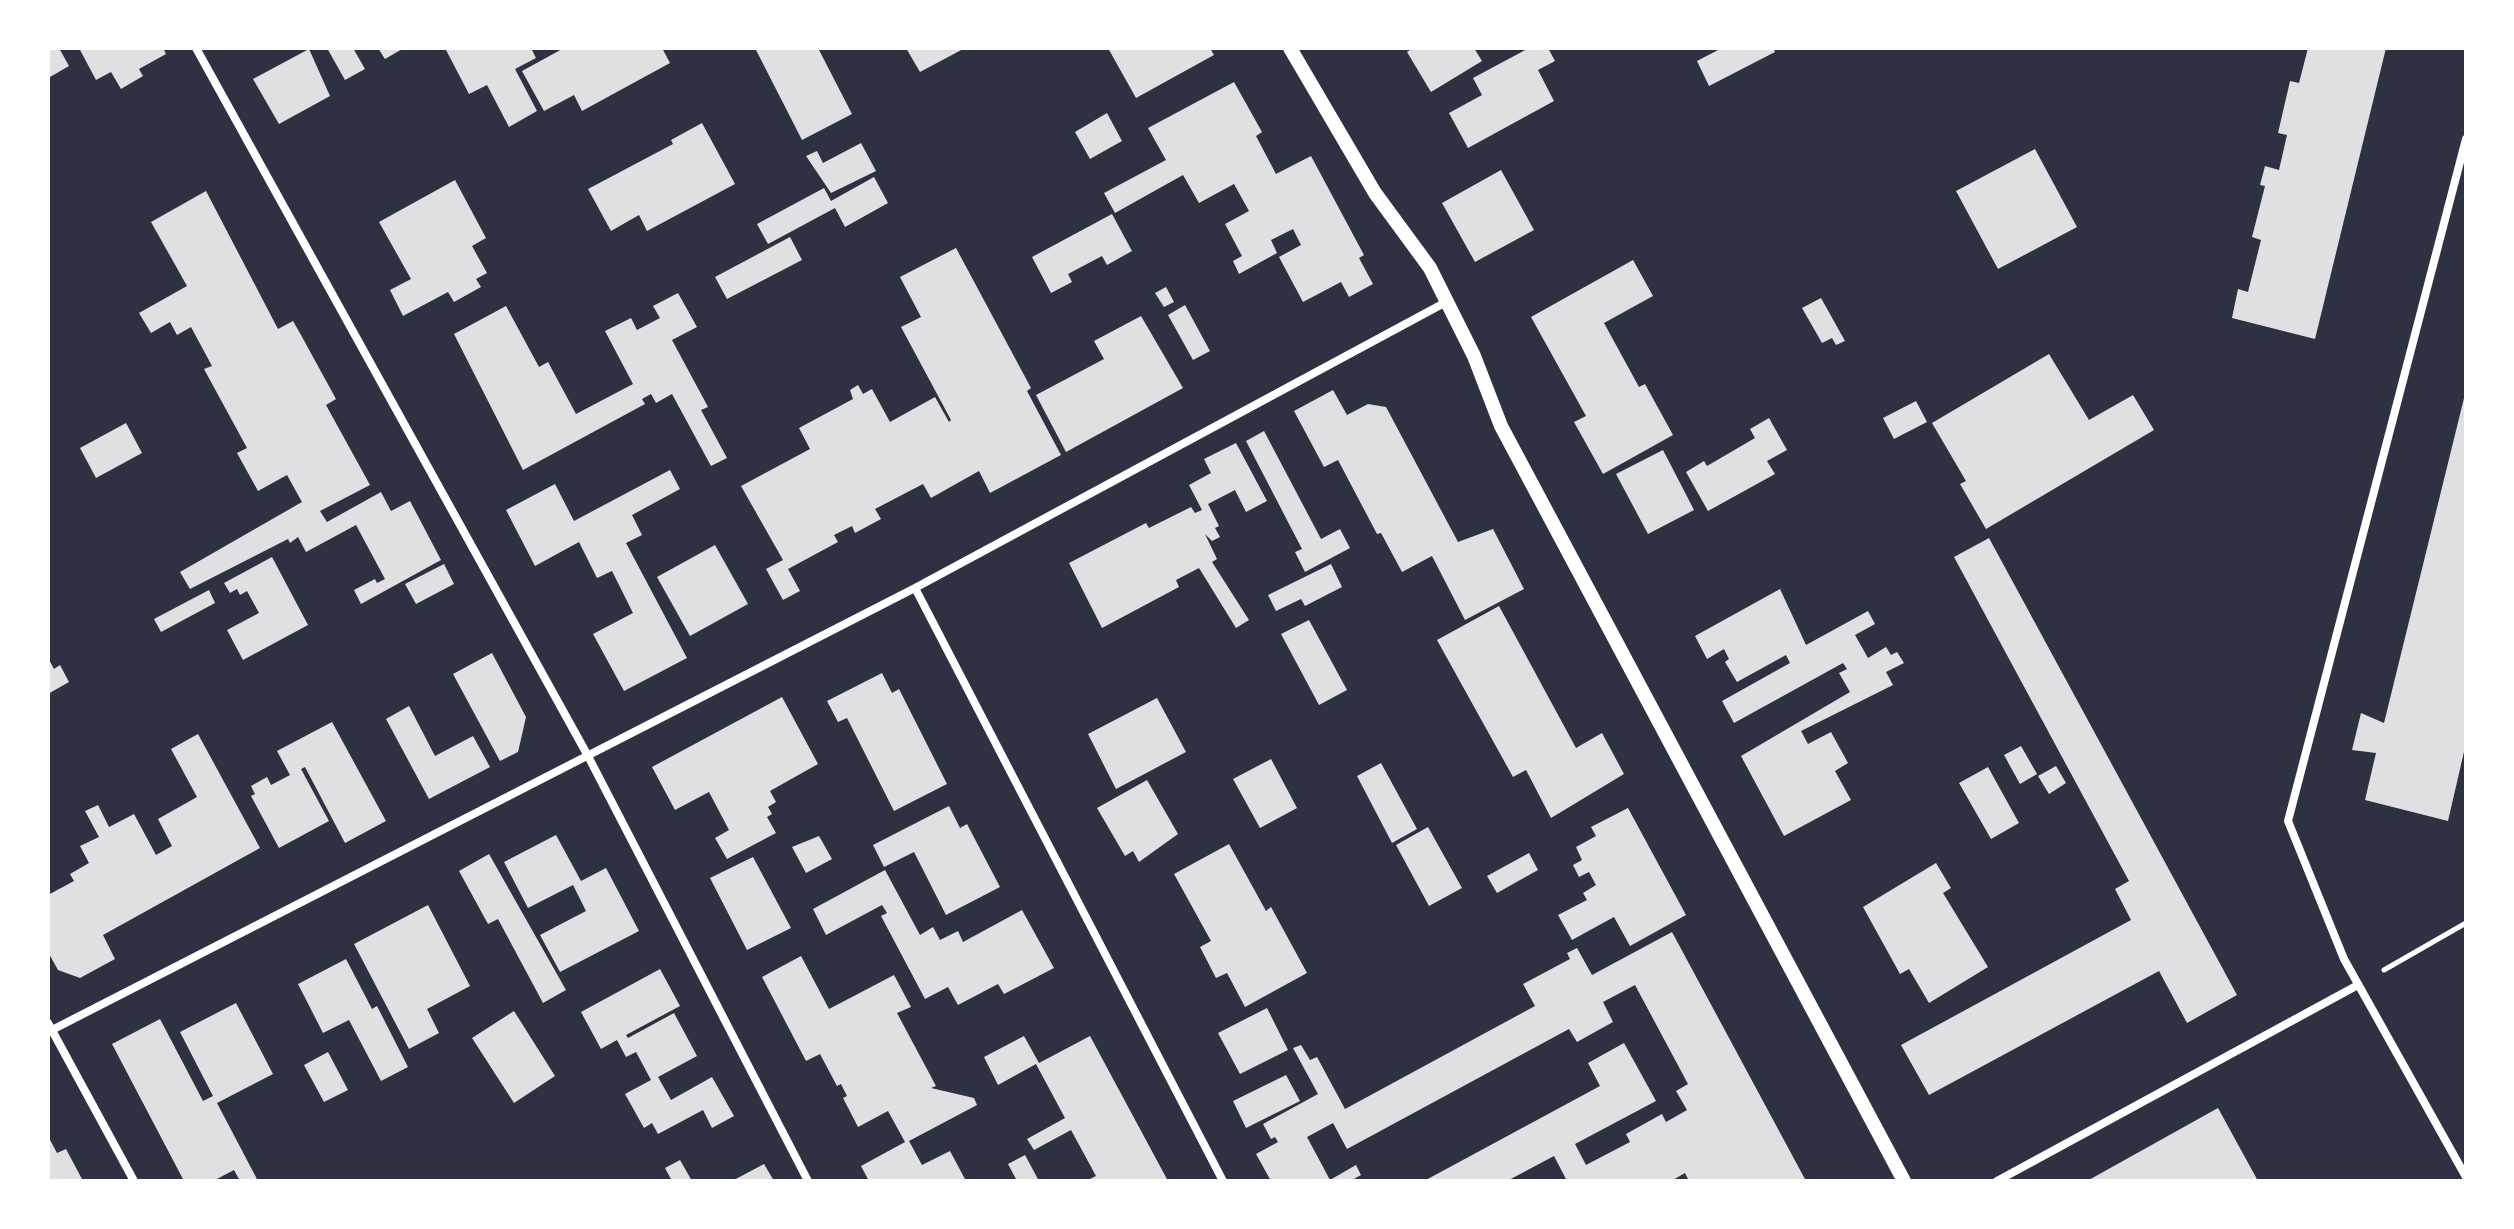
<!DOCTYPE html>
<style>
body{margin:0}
#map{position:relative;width:2514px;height:1229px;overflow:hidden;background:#2d3142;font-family:"PT Serif",serif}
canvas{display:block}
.frame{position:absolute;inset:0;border:50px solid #fff;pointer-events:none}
</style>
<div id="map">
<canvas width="2514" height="1229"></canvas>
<div class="frame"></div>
</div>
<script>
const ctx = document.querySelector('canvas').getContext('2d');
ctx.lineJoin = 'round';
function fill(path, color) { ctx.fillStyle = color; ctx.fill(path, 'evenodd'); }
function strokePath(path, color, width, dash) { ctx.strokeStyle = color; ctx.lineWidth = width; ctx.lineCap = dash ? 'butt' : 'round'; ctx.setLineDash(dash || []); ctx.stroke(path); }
fill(new Path2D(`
 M48 48H59L69 66 50 77Z
 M79 48H163L166 54 139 69 143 76 121 89 111 72 96 80Z
 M327 48H353L365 69 345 80Z
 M378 48H404L385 59Z
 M445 48H531L536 58 515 69 537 111 509 127 487 85 469 94Z
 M564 48H662L670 63 582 111 574 95 544 111 522 71Z
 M755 48H818L852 114 802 140Z
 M906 48H965L920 72Z
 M1108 48H1210L1214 55 1136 98Z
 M1413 48H1474L1482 61 1431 92 1407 52Z
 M1529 48H1548L1555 61 1538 70 1554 101 1468 148 1449 113 1482 95 1473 78Z
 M1722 48H1773L1775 52 1709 86 1697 61Z
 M2308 48H2386L2315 339 2232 318 2238 289 2248 292 2261 240 2252 237 2265 186 2260 185 2265 166 2279 170 2287 135 2278 133 2290 81 2299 83Z
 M309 49 330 96 279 124 253 79Z
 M1234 82 1262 132 1256 136 1276 174 1311 156 1364 255 1359 258 1373 284 1349 297 1341 282 1303 302 1279 257 1301 245 1293 229 1271 240 1277 253 1239 274 1233 261 1242 256 1225 224 1249 211 1234 184 1199 203 1183 175 1115 213 1104 193 1166 160 1148 128Z
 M1107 113 1122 141 1090 159 1075 132Z
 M702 123 735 184 647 231 639 215 611 231 588 189 673 144 671 140Z
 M861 143 876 171 831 193 806 156 817 151 823 163Z
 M2035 149 2077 227 1998 269 1956 191Z
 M1501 170 1534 230 1475 262 1442 203Z
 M874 177 888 203 845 227 835 208 768 244 757 224 824 188 831 201Z
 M455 180 486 238 472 246 487 273 476 279 481 287 454 302 448 292 403 316 390 290 411 279 379 222Z
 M206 191 278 329 293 321 301 335 336 399 326 405 370 485 320 511 327 522 381 492 391 511 410 501 441 560 361 604 354 590 375 579 377 583 385 579 356 525 306 552 298 537 290 543 288 539 190 589 180 572 302 502 287 475 258 491 237 453 247 448 204 369 212 366 191 327 177 335 170 322 151 333 139 313 187 286 151 222Z
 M1112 214 1132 251 1107 265 1102 256 1068 274 1072 282 1051 293 1032 257Z
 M790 237 802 260 727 299 715 277Z
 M956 248 1031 388 1027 391 1061 455 990 493 979 471 931 498 923 484 875 509 881 519 855 533 852 526 834 535 838 542 788 569 800 591 783 600 766 569 783 560 741 486 810 449 799 428 853 399 850 390 858 385 863 394 872 389 890 422 935 397 949 422 951 420 901 327 921 317 900 277Z
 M1633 260 1653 296 1604 323 1639 387 1645 384 1673 435 1603 474 1574 422 1586 416 1531 317Z
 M1166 287 1174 302 1164 307 1155 293Z
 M678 293 697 327 672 340 708 407 701 410 727 458 711 466 672 394 656 403 651 394 642 399 645 404 523 470 454 334 506 306 539 367 548 362 576 414 633 384 605 331 631 318 637 330 660 318 653 306Z
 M1821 298 1845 341 1836 345 1832 338 1822 343 1802 308Z
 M1185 305 1210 351 1193 360 1168 315Z
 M1141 316 1183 388 1066 452 1036 395 1104 359 1094 341Z
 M2049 354 2089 420 2133 395 2154 430 1986 529 1960 484 1966 481 1932 423Z
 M1333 390 1347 415 1368 404 1386 407 1458 542 1493 529 1524 589 1465 620 1432 556 1402 572 1381 533 1377 534 1338 460 1324 467 1294 411Z
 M2466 390V743L2448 821 2365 800 2376 753 2352 750 2361 713 2384 723Z
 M1916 401 1927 422 1894 439 1883 418Z
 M1769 418 1787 450 1767 461 1775 474 1708 511 1686 472 1704 461 1707 466 1755 438 1750 429Z
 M126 423 142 453 96 478 80 448Z
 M1264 431 1321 539 1340 529 1350 548 1305 572 1295 552 1302 549 1246 441Z
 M1236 443 1267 501 1246 512 1235 490 1208 504 1219 526 1215 528 1220 537 1212 541 1205 534 1217 559 1212 562 1249 620 1236 628 1199 568 1176 580 1179 587 1102 628 1069 563 1146 523 1149 528 1191 507 1195 513 1202 510 1189 485 1211 473 1204 459Z
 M1663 450 1694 510 1648 534 1616 474Z
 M670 470 680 489 632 515 642 535 626 543 687 658 624 691 593 634 633 613 612 571 597 578 579 542 535 566 506 510 555 484 574 521Z
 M1989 538 2237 995 2187 1023 2159 971 1929 1095 1901 1045 2131 920 2115 889 2129 881 1954 557Z
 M715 545 748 604 690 636 657 577Z
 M272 557 308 625 243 660 227 630 259 613 247 591 240 595 237 589 230 593 224 583Z
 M444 564 454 584 416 604 405 584Z
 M1331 564 1342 587 1305 606 1301 599 1276 611 1268 595Z
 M1780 589 1806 645 1868 611 1875 624 1855 635 1868 658 1886 647 1891 655 1897 652 1904 663 1886 672 1893 685 1801 731 1808 744 1831 732 1848 763 1835 771 1851 800 1784 836 1741 756 1850 692 1839 673 1847 669 1843 663 1734 723 1722 701 1790 663 1786 655 1737 682 1725 662 1729 659 1724 649 1707 659 1695 636Z
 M209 590 215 603 161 632 154 619Z
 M1499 606 1576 748 1602 733 1624 774 1551 818 1526 770 1513 777 1437 640Z
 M1309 620 1347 690 1319 705 1281 634Z
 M492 653 526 717 518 752 500 761 453 674Z
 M48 658 54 669 60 665 69 682 48 694Z
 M882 673 892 693 899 689 947 784 894 811 847 718 838 722 827 701Z
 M782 697 818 764 770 791 776 802 768 807 772 814 767 817 776 833 727 859 715 838 729 830 709 792 675 810 652 767Z
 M1157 698 1186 752 1116 789 1088 734Z
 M409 706 435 756 473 736 490 767 429 799 386 719Z
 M332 722 386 821 345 843 305 767 301 769 329 821 279 848 251 796 255 794 251 786 267 777 271 785 290 775 277 751Z
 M198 734 260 848 103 935 115 959 80 978 58 970 48 952V895L74 881 70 874 89 863 80 846 99 837 85 811 98 805 109 827 134 814 156 855 172 846 158 819 197 797 171 749Z
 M2021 746 2037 774 2020 784 2004 755Z
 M1271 759 1297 808 1260 828 1233 779Z
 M1381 763 1417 829 1392 843 1357 776Z
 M2056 766 2066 783 2049 794 2038 776Z
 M1988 767 2019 823 1991 839 1959 783Z
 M1147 780 1178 834 1139 862 1133 851 1125 856 1097 808Z
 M949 806 960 828 967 824 1000 887 946 915 914 852 884 867 873 845Z
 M1628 808 1686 915 1630 946 1614 917 1572 940 1558 915 1587 900 1583 893 1596 885 1589 872 1579 877 1573 865 1582 860 1576 847 1596 836 1591 827Z
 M1428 827 1462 888 1429 906 1396 845Z
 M556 835 581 881 606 868 639 931 560 972 540 935 586 911 573 885 528 908 504 862Z
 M819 836 832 859 806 873 792 847Z
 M1229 844 1266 911 1271 907 1307 973 1245 1007 1227 973 1216 978 1200 947 1211 941 1174 874Z
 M1529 853 1538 870 1497 893 1487 876Z
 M489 854 566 990 543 1003 498 919 488 924 459 871Z
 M753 857 791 928 747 950 710 878Z
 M1936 863 1951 888 1943 893 1988 967 1929 1003 1909 969 1900 974 1863 907Z
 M885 870 920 935 933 927 940 940 958 931 963 942 1022 910 1054 968 1004 994 998 984 958 1005 948 987 925 999 881 916 887 913 882 905 826 935 813 909Z
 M428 905 470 986 427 1009 439 1033 409 1049 354 944Z
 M1672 932 1806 1181H1689L1685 1173 1671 1181H1567L1554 1156 1507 1181H1424L1600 1086 1588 1063 1624 1043 1656 1101 1575 1144 1586 1165 1630 1142 1626 1134 1662 1114 1666 1122 1687 1110 1676 1091 1688 1084 1635 985 1603 1002 1613 1022 1577 1042 1569 1029 1347 1149 1333 1123 1307 1137 1330 1180 1356 1165 1361 1175 1350 1181H1271L1256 1154 1278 1142 1275 1137 1271 1139 1263 1124 1318 1094 1293 1048 1301 1045 1310 1060 1317 1057 1345 1109 1535 1006 1523 984 1570 959 1567 953 1577 948 1592 975Z
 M801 956 829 1009 894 975 911 1007 897 1013 936 1086 931 1088 974 1098 977 1105 909 1141 922 1165 950 1151 966 1181H869L861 1166 905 1142 888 1111 858 1127 843 1098 847 1096 841 1084 837 1086 820 1054 806 1061 762 977Z
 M346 959 372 1009 377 1006 408 1067 381 1081 349 1020 323 1033 298 984Z
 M660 969 680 1006 626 1035 628 1038 674 1013 697 1056 658 1077 671 1100 712 1077 734 1116 712 1128 703 1110 658 1134 652 1123 644 1128 625 1094 651 1080 636 1052 626 1057 617 1040 601 1049 581 1012Z
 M236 1003 273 1074 217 1103 258 1181H240L234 1170 213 1181H184L112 1044 160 1019 203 1101 213 1096 180 1032Z
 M1267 1008 1288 1050 1240 1074 1218 1033Z
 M514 1011 555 1076 514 1103 472 1038Z
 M1024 1036 1039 1063 1090 1036 1168 1181H1086L1096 1176 1071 1130 1034 1150 1027 1139 1065 1118 1036 1064 998 1085 984 1057Z
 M328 1052 348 1090 324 1102 304 1065Z
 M1286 1075 1300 1101 1246 1128 1233 1101Z
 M2218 1108 2258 1181H2087Z
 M48 1136 57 1153 66 1149 83 1181H48Z
 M1025 1155 1039 1181H1017L1008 1164Z
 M680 1160 692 1181H672L665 1168Z
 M764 1164 774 1181H732Z`), '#e0e0e3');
strokePath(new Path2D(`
 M2384 970 2466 923`), '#fff', 5);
strokePath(new Path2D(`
 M196 48 588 756 808 1181
 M2466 139 2288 821 2344 959 2466 1177
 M915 588 1223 1181
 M48 1023 134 1181
 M48 1032 915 588 1448 301
 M1997 1181 2358 985`), '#fff', 8);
strokePath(new Path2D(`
 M1290 48 1375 193 1430 268 1474 356 1501 426 1904 1181`), '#fff', 14);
</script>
